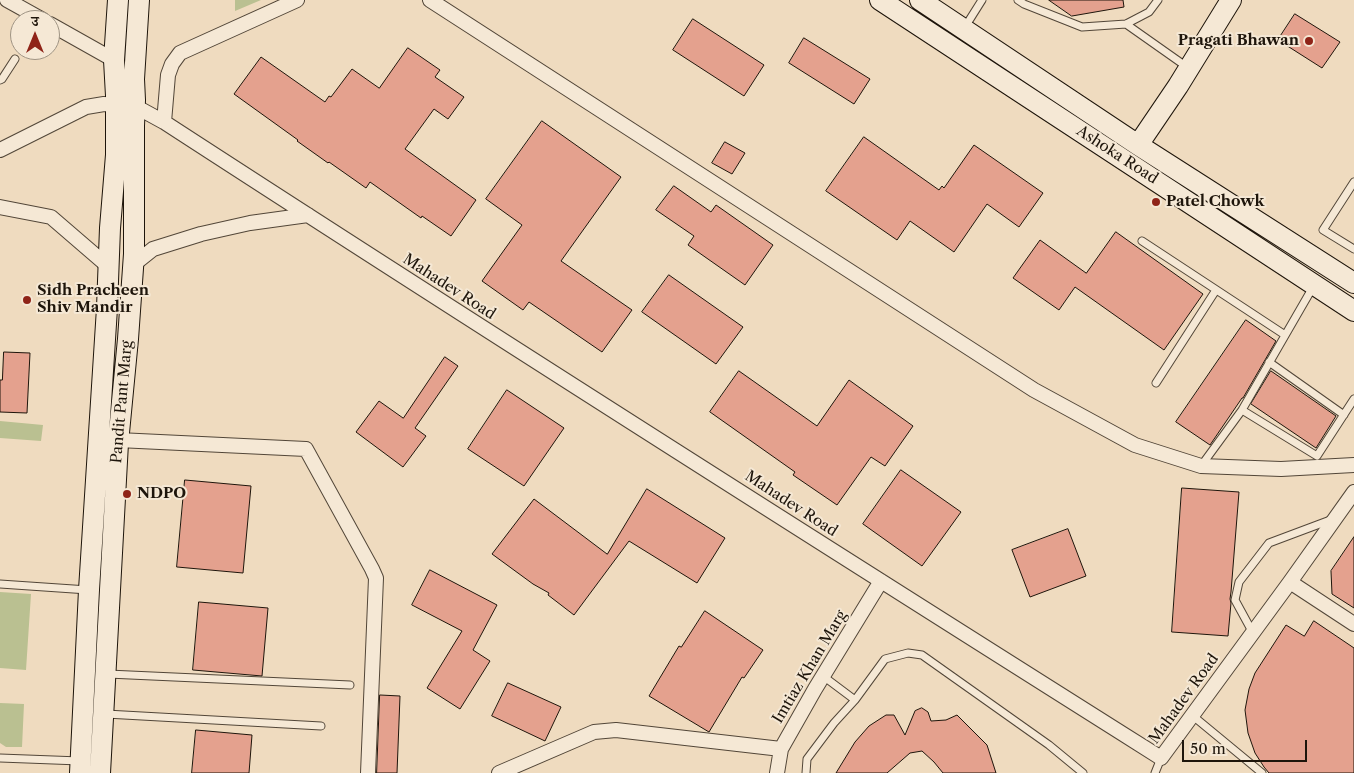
<!DOCTYPE html>
<meta charset="utf-8">
<style>
body{margin:0}
#map{position:relative;width:1354px;height:773px;overflow:hidden;background:#efdbbf;font-family:"Libre Caslon Text","Noto Serif Devanagari",serif}
canvas{display:block}
.north{position:absolute;left:10px;top:10px;width:50px;height:50px;box-sizing:border-box;background:#f5e8d5;border:1px solid #9f9484;border-radius:50%;rotate:0deg;font-size:14px;font-weight:700;line-height:20px;text-align:center;color:#1e150b}
.north::after{content:'';display:block;margin:auto;width:18px;height:22px;background:#8f2418;clip-path:polygon(50% 0,100% 100%,50% 72%,0 100%)}
.scale{position:absolute;left:1182px;top:740px;width:125px;height:22px;box-sizing:border-box;border:2px solid #1e150b;border-top:0;padding-left:6px;font-size:15px;line-height:18px;white-space:nowrap;color:#1e150b;-webkit-text-stroke:4px #f5e8d5;paint-order:stroke}
</style>
<div id="map">
<canvas width="1354" height="773"></canvas>
<div class="north">उ</div>
<div class="scale">50 m</div>
</div>
<script>
const ctx = document.querySelector('canvas').getContext('2d');
ctx.lineJoin = 'round';
function fill(path, color) { ctx.fillStyle = color; ctx.fill(path, 'evenodd'); }
function strokePath(path, color, width, dash) { ctx.strokeStyle = color; ctx.lineWidth = width; ctx.lineCap = dash ? 'butt' : 'round'; ctx.setLineDash(dash || []); ctx.stroke(path); }
function write(font, color, halo, rows, align = 'center') {
  ctx.font = font + ' "Libre Caslon Text",serif'; ctx.lineWidth = 4; ctx.setLineDash([]); ctx.textBaseline = 'middle'; ctx.strokeStyle = halo; ctx.fillStyle = color; for (const [text, x, y, turn = 0] of rows) {
    ctx.save(); ctx.translate(x, y); ctx.rotate((+turn || 0) * Math.PI / 180); ctx.textAlign = isNaN(turn) ? turn : align; if (halo) ctx.strokeText(text, 0, 0); ctx.fillText(text, 0, 0); ctx.restore();
  }
}
fill(new Path2D(`
 M235 0H261L235 11Z
 M0 421 43 425 41 441 0 438Z
 M0 592 31 594 26 670 0 668Z
 M0 703 24 704 22 747H6L0 743Z`), '#bac091');
const building = new Path2D(`
 M1049 0H1123L1124 7 1072 16Z
 M1295 14 1340 42 1322 68 1278 40Z
 M693 19 764 65 744 96 673 50Z
 M804 38 870 79 854 104 789 63Z
 M408 48 440 70 435 77 464 97 448 119 434 109 405 149 476 200 451 236 422 216 421 218 370 182 366 188 329 162 328 163 297 141 298 140 234 94 261 57 325 102 329 96 331 97 352 69 379 88Z
 M542 121 621 177 561 261 632 310 602 352 529 302 523 310 482 281 522 225 486 199Z
 M864 137 939 190 942 186 944 188 974 145 1043 193 1019 227 987 204 954 252 910 221 897 240 826 191Z
 M725 142 745 153 732 174 712 163Z
 M674 186 711 212 716 205 773 245 745 285 688 245 694 236 656 210Z
 M1116 232 1203 294 1164 350 1075 287 1059 310 1013 278 1040 240 1086 273Z
 M669 275 743 327 716 364 642 312Z
 M1246 320 1276 341 1243 398H1242L1210 445 1176 422Z
 M4 352 30 353 27 413 0 412V380H2Z
 M445 357 458 366 415 428 426 436 403 467 356 432 379 401 403 418Z
 M739 371 817 426 849 380 913 426 885 466 871 457 837 505 793 475 795 472 710 412Z
 M1271 371 1336 416 1316 448 1251 404Z
 M507 390 564 428 524 486 468 449Z
 M901 470 961 512 922 566 863 524Z
 M185 480 251 486 243 573 177 567Z
 M1182 488 1239 492 1231 592 1230 599 1231 603 1228 636 1172 632Z
 M647 489 725 538 697 583 629 541 574 615 548 595 549 593 533 584 492 554 534 499 607 554Z
 M1068 529 1086 576 1030 597 1012 550Z
 M1354 537V608L1332 594 1331 571Z
 M430 570 497 605 473 650 490 661 460 709 427 688 462 631 412 605Z
 M199 602 268 608 262 676 193 670Z
 M705 611 763 650 744 678 742 677 709 732 649 696 679 646 681 647Z
 M1314 621 1354 648V773H1269L1264 767 1255 753 1248 733 1245 710 1249 689 1255 673 1286 625 1304 636Z
 M508 683 561 707 545 741 492 716Z
 M380 695 400 696 397 773H377Z
 M922 708 928 712 931 721 946 720 957 715 987 745 996 773H943L934 762 922 751 910 753 887 773H836L855 742 869 726 886 715H894L905 735 915 711Z
 M196 730 252 735 249 773H192Z`);
fill(building, '#e4a18e');
strokePath(building, '#1e150b', 1);
const lane = new Path2D(`
 M1018 0 1024 4 1082 27 1126 24 1149 12 1158 0
 M1126 24 1187 67
 M965 27 982 0
 M0 80 2 79 15 59
 M1354 182 1323 230 1354 249
 M1142 241 1285 335
 M1269 362 1344 415
 M1156 383 1216 290
 M1242 410 1317 456 1354 399
 M1201 466 1242 410 1313 287
 M0 584 88 590
 M1253 633 1235 600 1239 582 1269 543 1333 519
 M108 674 350 685
 M823 676 855 700
 M106 714 321 726
 M1193 716 1262 773
 M0 758 80 761
 M806 773 807 759 834 723 855 700 885 659 908 653 922 655 1049 745 1083 773
 M1155 773 1161 758`);
const street = new Path2D(`
 M7 0 43 20
 M430 0 1034 390 1135 445 1201 466 1281 469 1354 465
 M50 24 114 60
 M164 122 168 75 172 64 180 53 297 0
 M0 150 86 107 104 104 124 105 142 110 164 122C495 337 828 548 1161 758L1290 582 1354 492
 M0 207 51 217 109 267
 M133 265 153 249 201 234 250 223 308 215
 M118 440 306 449 372 569 376 578 368 773
 M1290 582 1354 624
 M499 773 594 732 616 730 781 749
 M777 773 781 749 815 689 881 581`);
const secondary = new Path2D(`
 M880 0 1354 311
 M920 0 1138 145 1354 283
 M1138 145 1178 86 1231 0
 M80 773 89 590 107 308 110 228 116 155V96L114 60 118 0
 M100 773 118 443 128 339 134 254V126L135 100 134 79 139 0`);
strokePath(lane, '#524638', 9);
strokePath(street, '#524638', 16);
strokePath(secondary, '#1e150b', 22);
strokePath(lane, '#f5e8d5', 7);
strokePath(street, '#f5e8d5', 14);
strokePath(secondary, '#f5e8d5', 20);
for (const [x, y, r, color] of [
 [1309,41,5,"#8f2418"],
 [1156,202,5,"#8f2418"],
 [27,300,5,"#8f2418"],
 [127,494,5,"#8f2418"]
]) { const dot = new Path2D(); dot.arc(x, y, r, 0, 2 * Math.PI); ctx.fillStyle = color; ctx.fill(dot); strokePath(dot, '#f5e8d5', 2); }
write('bold 15px', '#1e150b', '#f5e8d5', [
 ["Pragati Bhawan",1299,41,"right"],
 ["Patel Chowk",1166,202],
 ["Sidh Pracheen",37,291],
 ["Shiv Mandir",37,308],
 ["NDPO",137,494]
], 'left');
write('15px', '#1e150b', '#f5e8d5', [
 ["Ashoka Road",1117,155,33],
 ["Mahadev Road",449,287,33],
 ["Pandit Pant Marg",122,402,-85],
 ["Mahadev Road",791,504,33],
 ["Imtiaz Khan Marg",810,667,-59],
 ["Mahadev Road",1184,699,-54]
]);
</script>
